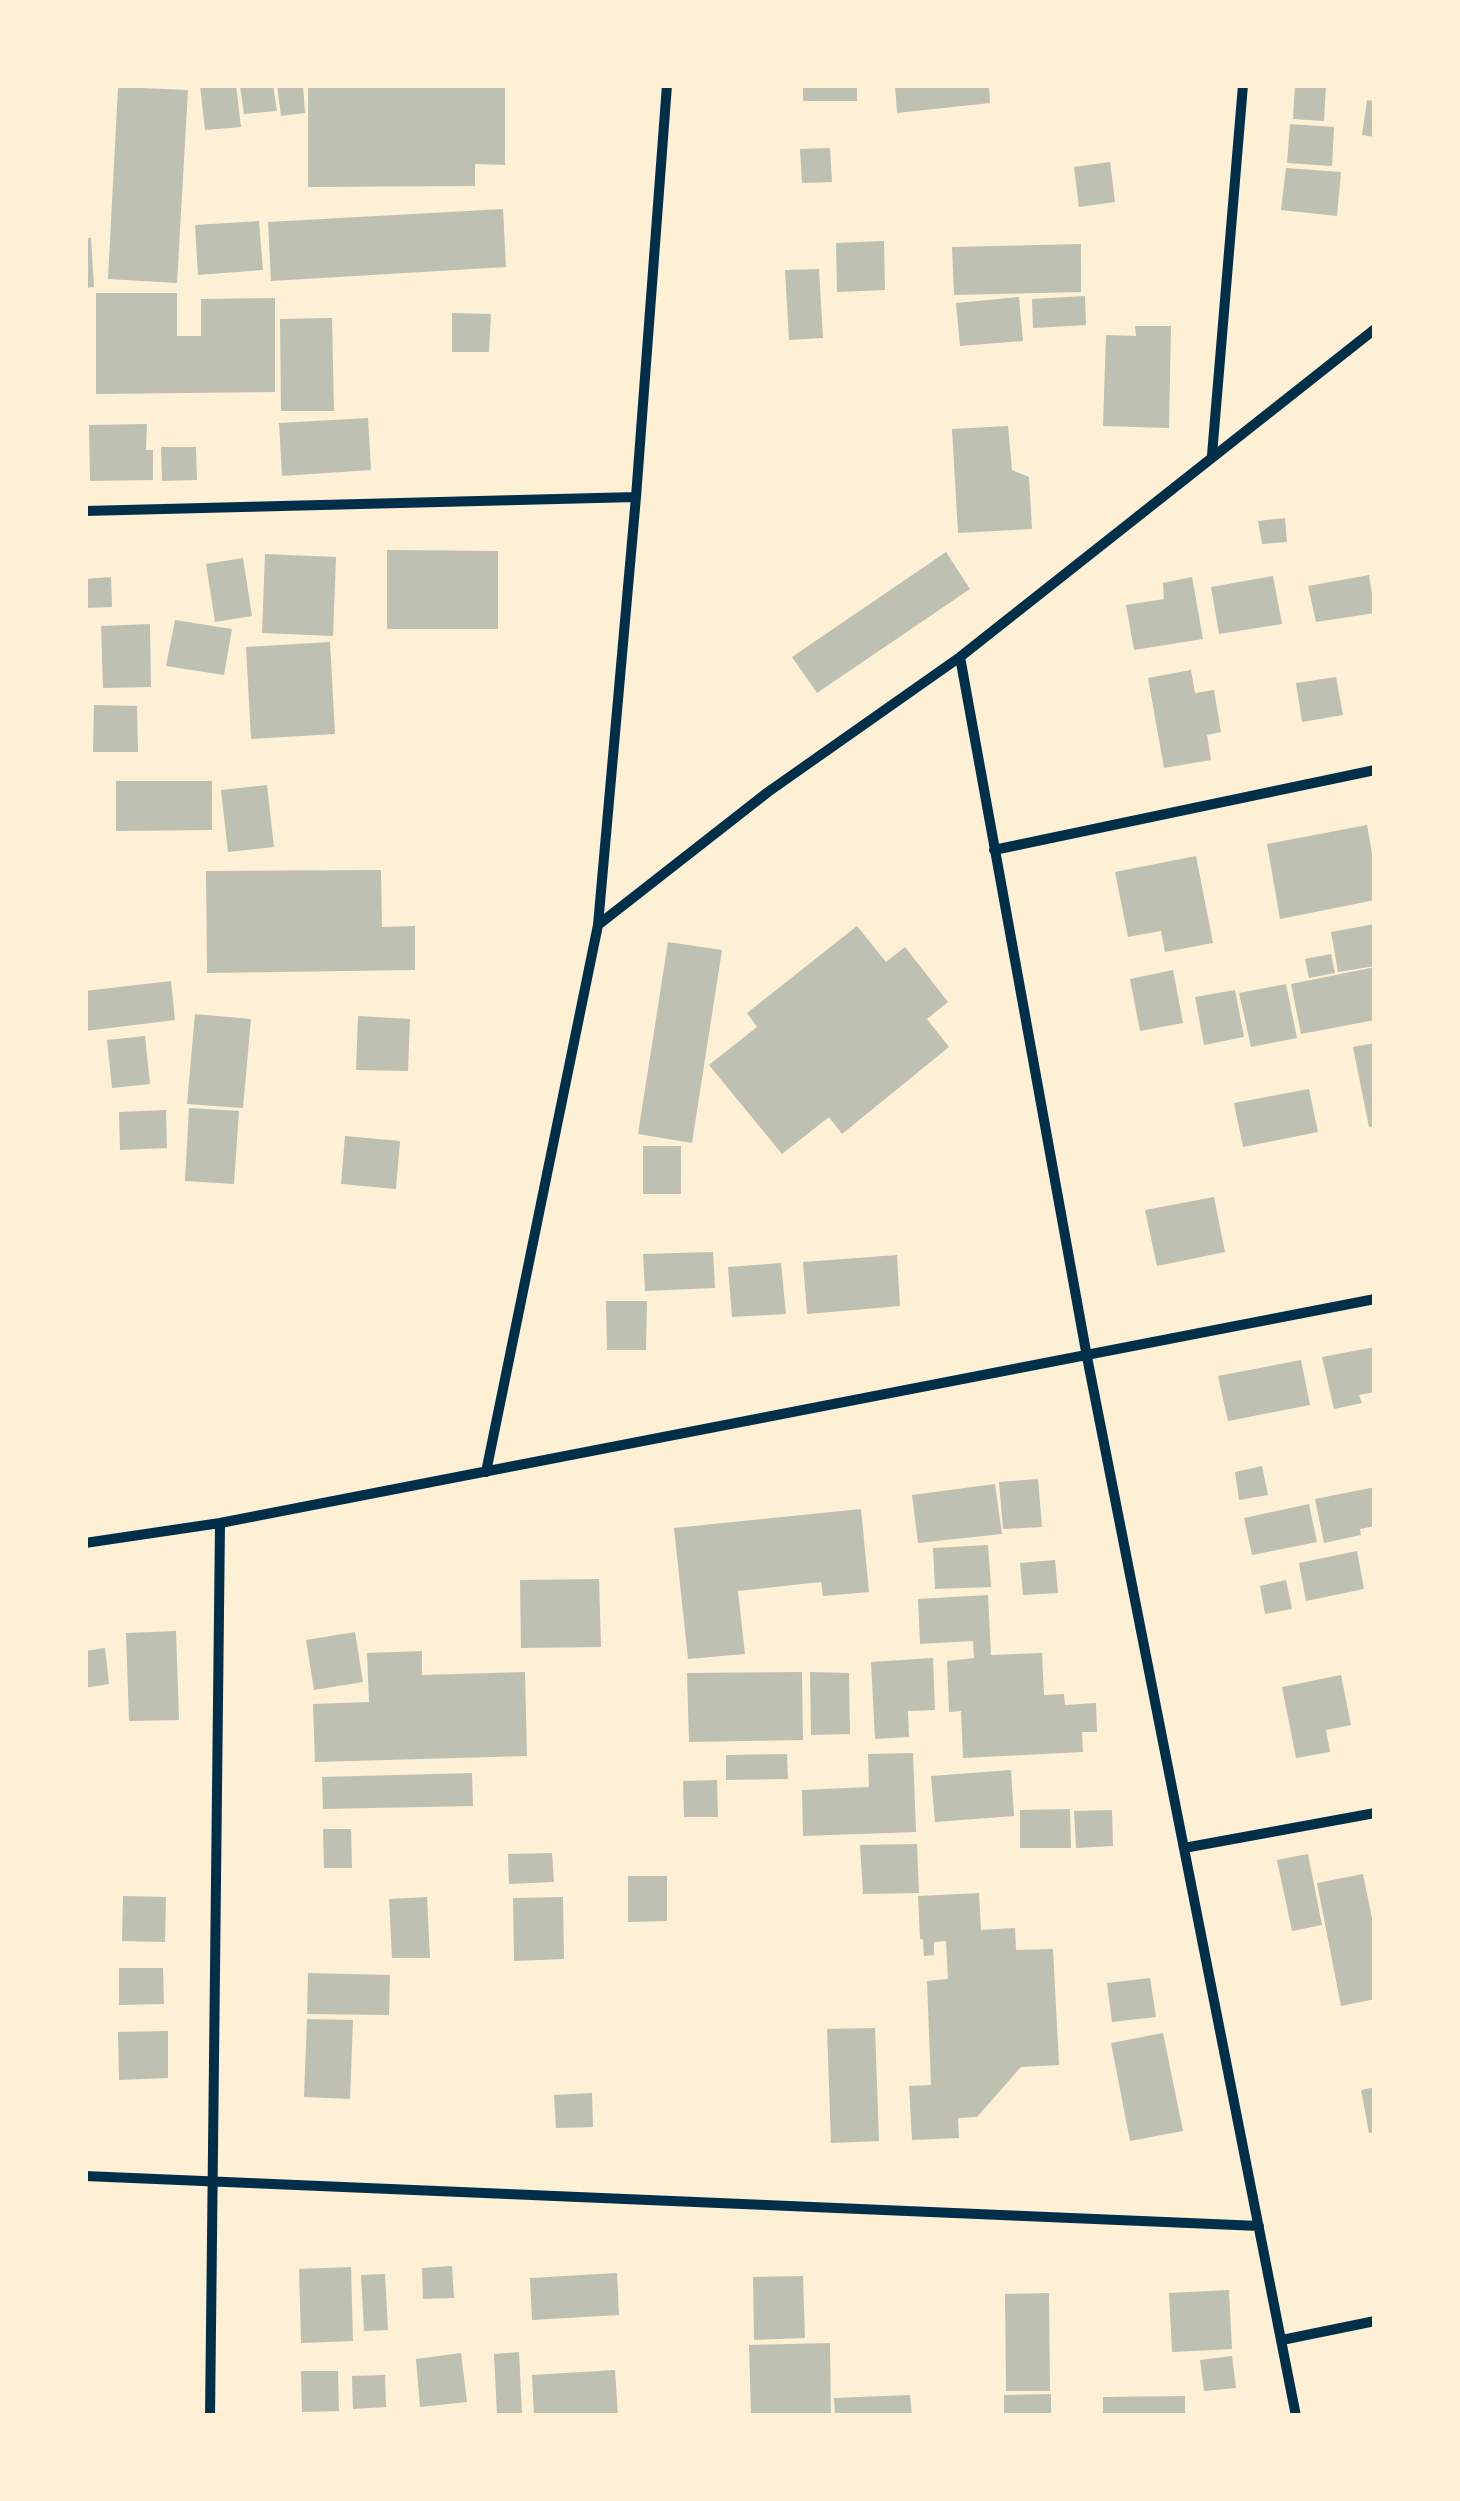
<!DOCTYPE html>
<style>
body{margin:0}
#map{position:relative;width:1460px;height:2501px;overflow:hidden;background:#fdf0d5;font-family:"Roboto Condensed",sans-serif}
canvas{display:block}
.frame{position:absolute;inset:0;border:88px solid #fdf0d5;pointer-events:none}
</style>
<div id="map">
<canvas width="1460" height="2501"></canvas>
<div class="frame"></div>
</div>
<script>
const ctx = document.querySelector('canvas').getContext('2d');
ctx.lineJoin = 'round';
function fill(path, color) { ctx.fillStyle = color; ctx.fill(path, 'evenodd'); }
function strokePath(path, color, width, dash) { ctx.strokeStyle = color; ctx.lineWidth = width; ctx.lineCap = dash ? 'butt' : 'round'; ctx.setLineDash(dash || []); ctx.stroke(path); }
fill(new Path2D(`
 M200 85H236L241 127 205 130Z
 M273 85 277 111 244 114 240 86Z
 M277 85H303L305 113 281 116Z
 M308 85H505V165L475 164V186L308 187Z
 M803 85H857V101H803Z
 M895 85H989L990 103 897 113Z
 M1295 85H1326L1324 121 1293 119Z
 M118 87 188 90 177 283 108 279Z
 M1367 100 1375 101V137L1362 135Z
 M1290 124 1334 127 1332 166 1287 163Z
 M830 148 832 182 802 183 800 149Z
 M1110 162 1115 202 1079 207 1074 167Z
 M1286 168 1341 172 1337 216 1281 210Z
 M503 209 506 267 271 281 268 222Z
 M259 221 263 270 198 275 195 225Z
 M85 238H91L94 287 85 288Z
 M884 241 885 290 837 292 836 243Z
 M1081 244V292L954 295 952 247Z
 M819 269 823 338 789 340 785 270Z
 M96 293H177V336H201V299L275 298V392L96 394Z
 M1085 296 1086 325 1033 328 1032 299Z
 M1019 297 1023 341 960 346 956 303Z
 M452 313 491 314 489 352H452Z
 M332 318 334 411H281L280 319Z
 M1135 326H1171L1169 428 1103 426 1106 335 1136 336Z
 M368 418 371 470 282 476 279 423Z
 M147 424 146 450H153V480L90 481 89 425Z
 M1008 426 1012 470 1029 477 1032 529 958 533 952 429Z
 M161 447H196L197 480 162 481Z
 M1285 518 1287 542 1262 544 1258 521Z
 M387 550 498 551V629H387Z
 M946 552 970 589 817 693 792 657Z
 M265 554 336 557 333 636 262 633Z
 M243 558 252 616 215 622 206 564Z
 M1369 575 1375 613 1316 622 1308 586Z
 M1273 576 1282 624 1219 634 1211 587Z
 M111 577 112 607 85 608V579Z
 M1192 577 1203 639 1134 650 1126 605 1164 599 1163 583Z
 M175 620 232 629 224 675 166 666Z
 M150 624 151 687 103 688 101 626Z
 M330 642 335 734 251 739 246 647Z
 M1191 670 1195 693 1214 690 1221 732 1207 735 1211 760 1164 768 1148 678Z
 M1336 677 1343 715 1302 722 1296 683Z
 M94 705 137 706 138 752H93Z
 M116 781H212V830L116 831Z
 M267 785 274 847 228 852 221 790Z
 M1367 825 1375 870V900L1280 919 1267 844Z
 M1196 856 1213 943 1165 952 1161 931 1128 937 1115 872Z
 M381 870 382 927 415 926V970L207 973 206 871Z
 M1375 924V966L1338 972 1331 932Z
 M857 926 886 962 905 947 948 1002 927 1019 949 1047 842 1134 829 1117 782 1154 709 1065 757 1027 747 1013Z
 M668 942 722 950 692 1143 638 1134Z
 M1331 954 1335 973 1309 978 1305 959Z
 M1375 967V1020L1301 1034 1291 984Z
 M1173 970 1183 1023 1140 1031 1130 979Z
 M171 981 175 1020 85 1031V991Z
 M1286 984 1297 1038 1251 1047 1239 993Z
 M1235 990 1244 1037 1204 1045 1195 997Z
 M195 1014 251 1019 243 1108 187 1104Z
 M358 1016 410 1019 408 1071 356 1070Z
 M145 1036 150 1084 112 1088 107 1040Z
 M1375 1043V1126L1369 1127 1353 1047Z
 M1309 1089 1318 1132 1243 1147 1234 1103Z
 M189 1108 239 1111 234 1184 185 1181Z
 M166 1110 167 1148 120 1150 119 1112Z
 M345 1136 400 1141 396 1189 341 1184Z
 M643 1146H681V1194H643Z
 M1214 1197 1225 1252 1157 1266 1145 1210Z
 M713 1252 715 1288 645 1291 643 1254Z
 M897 1255 900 1306 807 1314 803 1262Z
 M781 1263 786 1314 732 1317 728 1267Z
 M606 1301H647L646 1350H607Z
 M1375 1347V1392L1359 1395 1362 1403 1334 1409 1322 1357Z
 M1301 1360 1310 1405 1228 1421 1218 1376Z
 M1262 1466 1268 1495 1239 1500 1235 1472Z
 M1038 1479 1042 1527 1003 1529 999 1482Z
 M995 1484 1002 1534 918 1543 912 1495Z
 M1375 1487V1526L1360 1529 1361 1535 1324 1543 1315 1499Z
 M1309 1504 1317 1542 1252 1555 1244 1518Z
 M861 1509 869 1592 823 1596 821 1582 738 1591 745 1654 688 1659 674 1528Z
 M988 1545 991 1587 935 1589 933 1548Z
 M1357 1551 1364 1589 1306 1601 1299 1563Z
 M1055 1560 1058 1593 1023 1595 1020 1563Z
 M599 1579 601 1647 521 1648 520 1580Z
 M1286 1580 1292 1609 1265 1614 1260 1586Z
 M988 1595 991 1655 1042 1653 1044 1695 1064 1694 1065 1705 1096 1703 1097 1732H1082L1083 1752 963 1758 961 1711 949 1712 947 1661 974 1658 973 1641 920 1644 918 1599Z
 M176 1631 179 1720 129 1721 126 1633Z
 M355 1632 363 1682 314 1690 306 1640Z
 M105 1648 109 1684 85 1688V1651Z
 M422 1651V1675L525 1672 527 1756 315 1762 313 1704 369 1702 367 1653Z
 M933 1658 935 1710 908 1711 909 1737 875 1739 871 1662Z
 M802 1672 803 1740 689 1742 687 1673Z
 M810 1672 849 1673 850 1734 811 1735Z
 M1341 1675 1351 1725 1326 1730 1330 1752 1296 1758 1282 1687Z
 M913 1753 916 1832 803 1836 802 1790 869 1787 868 1754Z
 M787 1754 788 1779 726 1780V1755Z
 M1011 1770 1014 1816 935 1822 931 1776Z
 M472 1773 473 1806 323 1809 322 1777Z
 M717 1780 718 1817H684L683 1781Z
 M1070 1809 1071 1848H1020V1810Z
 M1112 1810 1113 1846 1076 1848 1074 1811Z
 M323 1829H351L352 1868H324Z
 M917 1844 919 1893 863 1894 860 1845Z
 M552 1853 554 1882 509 1884 508 1854Z
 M1308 1854 1322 1925 1292 1931 1277 1860Z
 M1363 1874 1375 1933V1999L1341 2006 1317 1883Z
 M628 1876H667V1921L628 1922Z
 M979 1893 981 1930 1015 1928 1016 1950 1053 1949 1059 2065 1021 2067 977 2117 958 2118 959 2138 912 2140 909 2086 931 2085 927 1981 948 1979 946 1941 934 1942V1955L924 1956 923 1939H920L918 1896Z
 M123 1896 166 1897 165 1942 122 1941Z
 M427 1897 430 1958H392L389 1899Z
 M563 1897 564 1959 514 1961 513 1898Z
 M119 1968H163L164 2004 119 2005Z
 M308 1973 390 1975 389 2015 307 2014Z
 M1150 1978 1156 2017 1112 2022 1107 1983Z
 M307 2019 353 2020 350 2099 304 2097Z
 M875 2028 879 2141 831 2143 827 2029Z
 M168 2031V2078L119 2080 118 2032Z
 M1163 2033 1183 2131 1130 2141 1111 2043Z
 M1375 2087V2132L1369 2133 1361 2090Z
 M592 2093 593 2127 556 2128 554 2095Z
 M452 2266 454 2298 423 2299 422 2268Z
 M351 2267 353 2341 301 2343 299 2269Z
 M617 2273 619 2315 532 2320 530 2278Z
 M385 2274 388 2330 364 2331 361 2275Z
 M803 2276 805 2338 754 2340 753 2277Z
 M1229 2290 1232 2349 1172 2352 1169 2293Z
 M1049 2293 1050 2391H1006L1005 2294Z
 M830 2343 831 2416H751L749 2345Z
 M519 2352 522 2413 497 2415 494 2354Z
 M461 2353 467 2402 420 2407 416 2359Z
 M1232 2356 1236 2388 1204 2391 1200 2360Z
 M615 2370 618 2416H534L532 2375Z
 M301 2371H338L339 2411 302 2412Z
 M385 2375 386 2407 353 2409 352 2376Z
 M1051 2394V2416H1004V2395Z
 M910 2395 912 2416H835L834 2398Z
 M1185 2396V2416H1103V2397Z`), '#bec0b2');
strokePath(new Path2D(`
 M1212 455 1243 85
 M85 511 636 497
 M960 657 1087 1357 1296 2416
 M994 850 1375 770
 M598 925 768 792 960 657 1375 329
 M486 1472 598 925 636 497 667 85
 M85 1543 220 1523 1375 1299
 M1184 1848 1375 1813
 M85 2176 1259 2226
 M1282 2340 1375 2321
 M210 2416 220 1523`), '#003049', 10);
</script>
